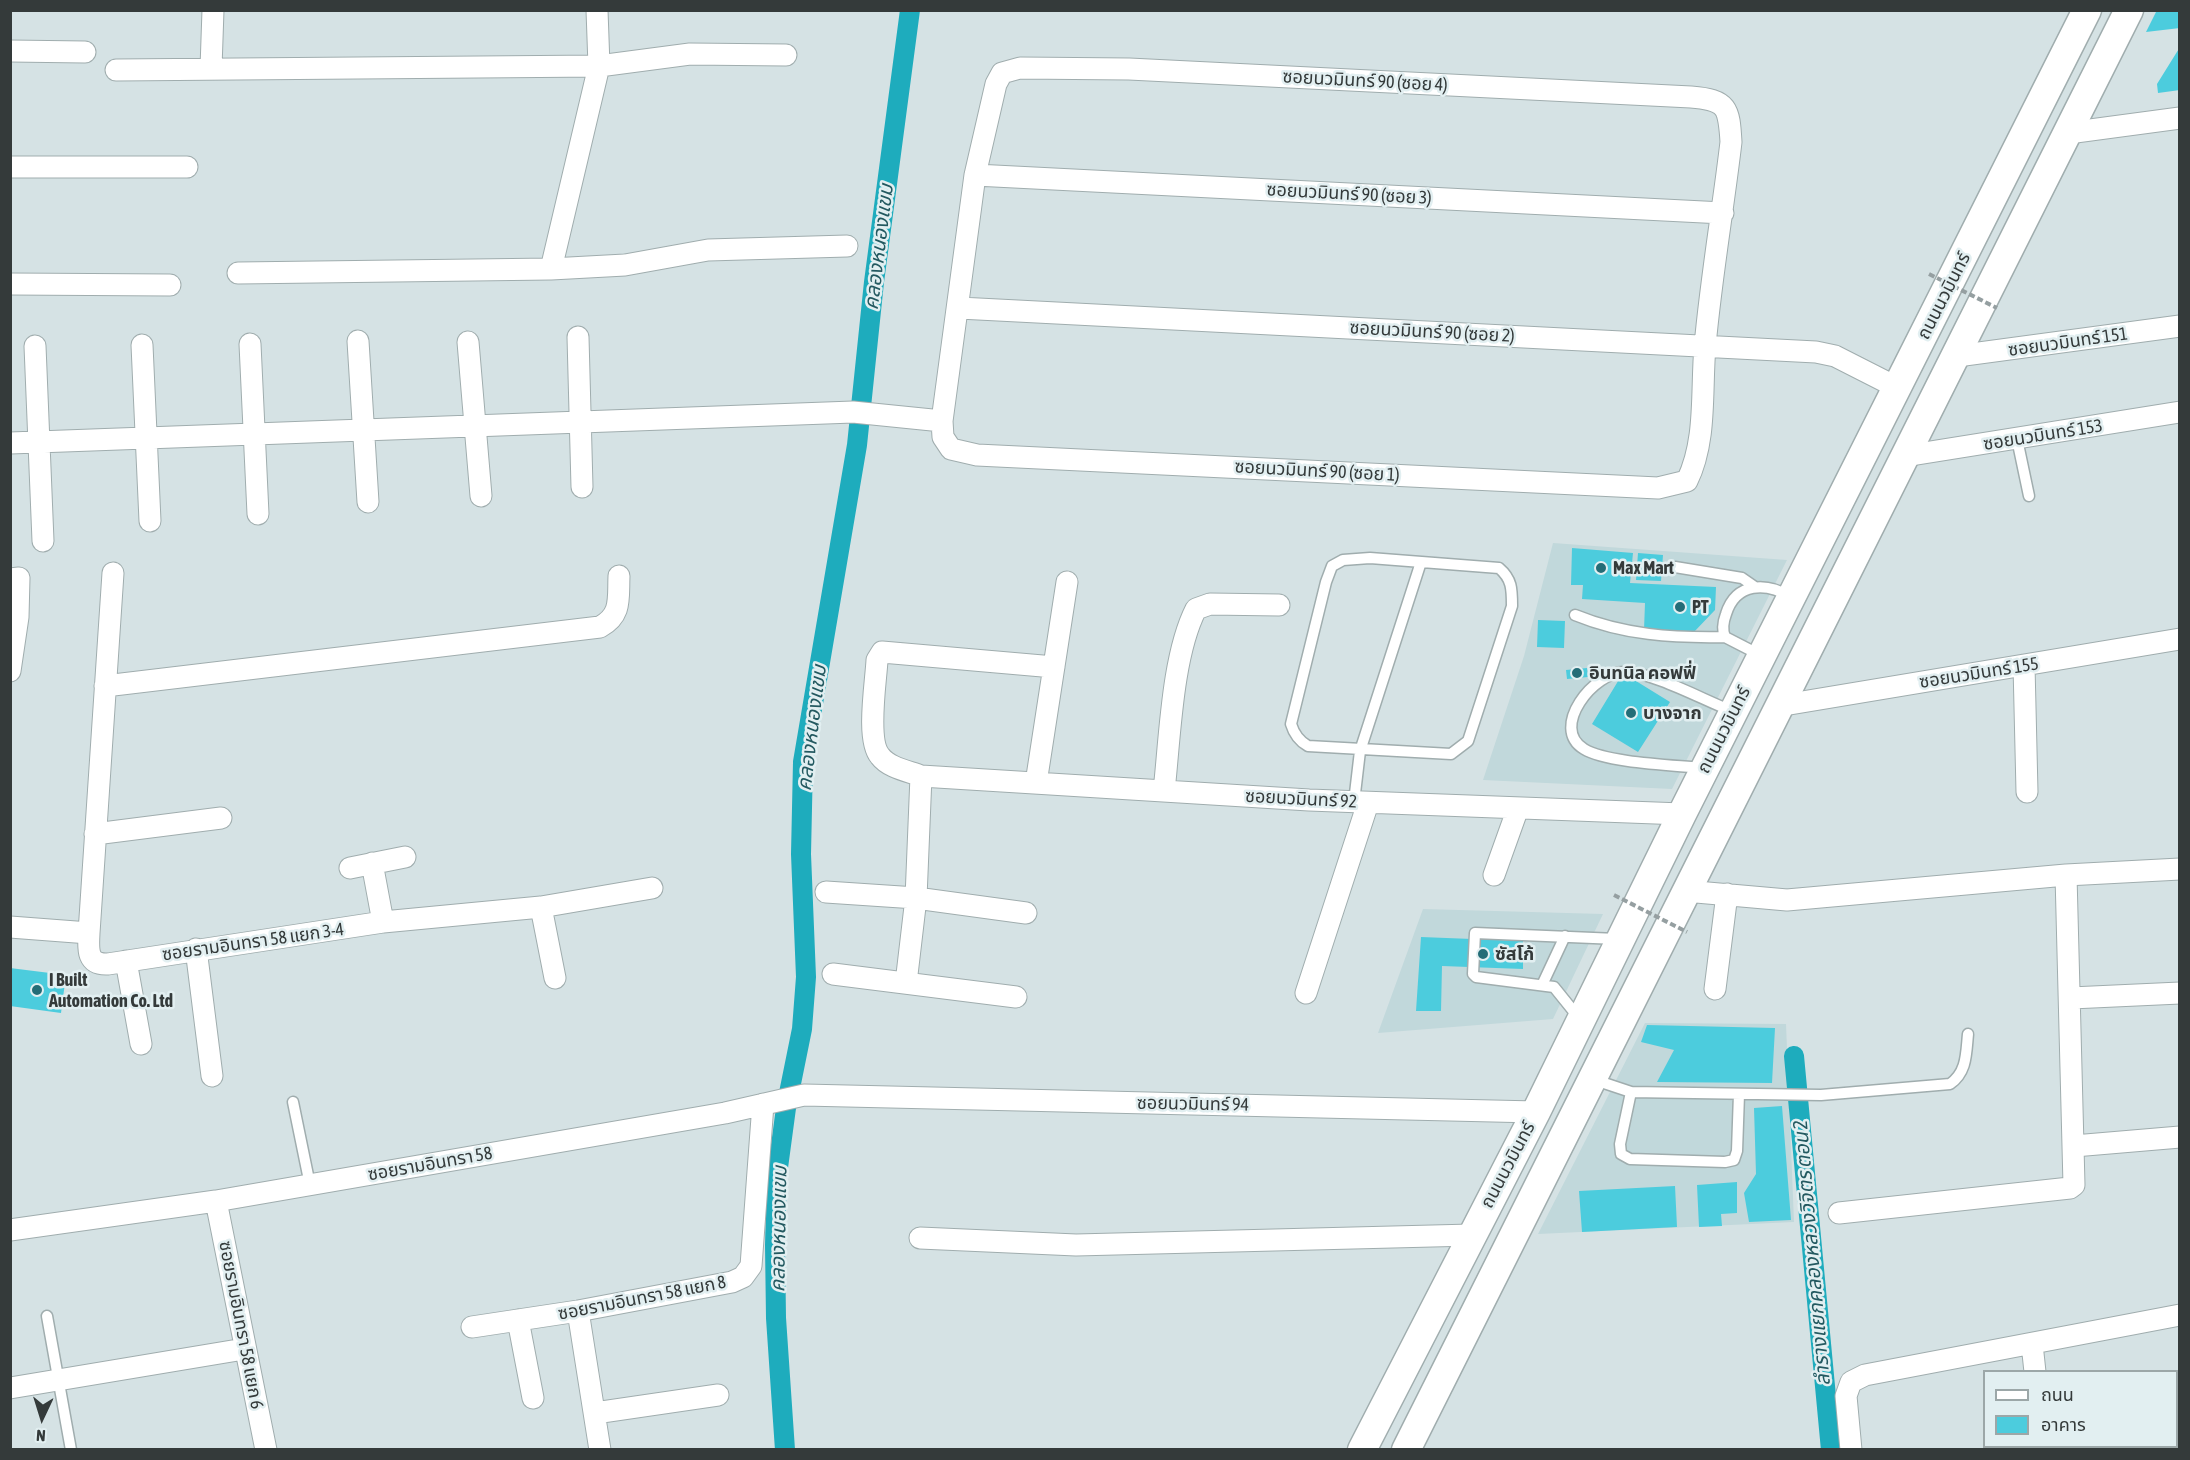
<!DOCTYPE html>
<meta charset="utf-8">
<style>
body{margin:0}
#map{position:relative;width:2190px;height:1460px;overflow:hidden;background:#d5e2e4;font-family:"Asap Condensed","Noto Sans Thai",sans-serif}
canvas{display:block}
.frame{position:absolute;inset:0;border:12px solid #343a3a;pointer-events:none}
.legend{position:absolute;left:1983px;top:1370px;width:195px;height:78px;box-sizing:border-box;background:#e2eff1;border:2px solid #9ca7a8;margin:0;padding:8px 10px;list-style:none;font-size:18px;color:#343a3a}
.legend li{display:flex;align-items:center;gap:12px;height:30px}
.legend b{width:30px;border:2px solid #9ca7a8}
.north{position:absolute;left:12px;top:1388px;width:60px;height:60px;-webkit-text-stroke:4px #e2eff1;paint-order:stroke;rotate:184deg;font-size:16px;font-weight:700;line-height:24px;text-align:center;color:#343a3a}
.north::after{content:'';display:block;margin:auto;width:21px;height:27px;background:#343a3a;clip-path:polygon(50% 0,100% 100%,50% 72%,0 100%)}
</style>
<div id="map">
<canvas width="2190" height="1460"></canvas>
<div class="frame"></div>
<ul class="legend">
<li><b style="height:8px;background:#fff"></b>ถนน</li>
<li><b style="height:16px;background:#4cccdd"></b>อาคาร</li>
</ul>
<div class="north">N</div>
</div>
<script>
const ctx = document.querySelector('canvas').getContext('2d');
ctx.lineJoin = 'round';
function fill(path, color) { ctx.fillStyle = color; ctx.fill(path, 'evenodd'); }
function strokePath(path, color, width, dash) { ctx.strokeStyle = color; ctx.lineWidth = width; ctx.lineCap = dash ? 'butt' : 'round'; ctx.setLineDash(dash || []); ctx.stroke(path); }
function write(font, color, halo, rows, align = 'center') {
  ctx.font = font + ' "Asap Condensed","Noto Sans Thai",sans-serif'; ctx.lineWidth = 5; ctx.setLineDash([]); ctx.textBaseline = 'middle'; ctx.strokeStyle = halo; ctx.fillStyle = color; for (const [text, x, y, turn = 0] of rows) {
    ctx.save(); ctx.translate(x, y); ctx.rotate((+turn || 0) * Math.PI / 180); ctx.textAlign = isNaN(turn) ? turn : align; if (halo) ctx.strokeText(text, 0, 0); ctx.fillText(text, 0, 0); ctx.restore();
  }
}
fill(new Path2D(`
 M1553 543 1787 560 1672 789 1483 780 1524 656Z
 M1423 909 1603 914 1553 1019 1378 1033Z
 M1645 1023 1786 1024 1794 1222 1538 1234Z`), '#c1d8db');
strokePath(new Path2D(`
 M1794 1056 1831 1450
 M785 1450 776 1318 775 1245 777 1175 786 1108 802 1029 806 977 801 854 803 762 857 445 874 282 910 10`), '#1eacbd', 20);
fill(new Path2D(`
 M2157 10H2180V28L2146 32Z
 M2180 47V90L2158 93 2157 84Z
 M1572 548 1633 553 1630 583 1716 587 1715 610 1693 633 1644 630 1645 603 1582 599 1583 585H1571Z
 M1638 553 1663 555 1661 581 1636 580Z
 M1538 620 1565 621 1564 648 1537 647Z
 M1602 667V676H1590L1589 668Z
 M1587 668 1588 677 1567 679 1566 670Z
 M1623 673 1670 702 1638 752 1592 724Z
 M1421 937 1523 941V969L1442 966 1441 1011H1416Z
 M10 968 66 975 61 1013 10 1006Z
 M1647 1025 1775 1028 1772 1083 1657 1082 1674 1050 1641 1042Z
 M1782 1106 1791 1220 1749 1222 1744 1193 1756 1174 1754 1108Z
 M1737 1182V1213L1721 1214 1722 1226 1699 1227 1697 1185Z
 M1675 1186 1677 1227 1582 1232 1579 1191Z`), '#4cccdd');
const lane = new Path2D(`
 M2017 439 2029 496
 M1370 558 1499 568C1512 579 1512 589 1512 606L1468 741 1451 754 1308 746C1299 741 1294 734 1291 724L1326 582 1332 566 1343 560Z
 M1675 567 1742 578 1755 587
 M1575 615C1624 635 1672 638 1725 637
 M1762 656 1725 637C1722 630 1723 622 1726 614 1736 582 1766 582 1791 597
 M1702 768C1673 765 1607 763 1584 749 1549 728 1594 671 1625 672 1655 673 1701 699 1732 711
 M1354 802 1360 751 1421 562
 M1543 983 1565 936
 M1579 1018 1554 987 1476 977 1473 974 1475 933 1617 939
 M1595 1080 1631 1092 1821 1095 1950 1084C1967 1072 1966 1054 1968 1034
 M1631 1092 1620 1144 1621 1154 1630 1159 1725 1162 1734 1160 1737 1151 1739 1094
 M293 1102 310 1185
 M47 1316 71 1450`);
const street = new Path2D(`
 M10 51 85 52
 M211 68 213 10
 M1020 68 1129 69 1691 97C1728 100 1729 108 1731 142 1723 210 1711 278 1705 346 1701 391 1707 440 1687 481L1658 488 977 455 951 449 943 437 942 421 975 175 996 84 1002 73Z
 M116 70 599 66 690 54 786 55
 M2068 133 2180 118
 M10 167H187
 M975 175 1723 213
 M551 269 599 66 597 10
 M238 273 551 269 625 265 708 250 847 246
 M10 284 170 285
 M959 308 1816 352 1835 356 1898 388
 M578 337 582 487
 M358 341 368 502
 M468 342 481 496
 M250 344 258 514
 M142 345 150 521
 M35 346 43 541
 M1957 356 2180 326
 M10 443 853 412 942 421
 M1905 456 2180 412
 M113 573 89 933C88 950 87 965 108 964L383 922 541 907 652 888
 M10 579 19 578 18 617 10 671
 M2024 665 2027 792
 M1054 667 882 652 877 660C876 682 866 740 880 756 889 768 908 771 921 776L1309 800 1682 814
 M105 686 600 627C622 615 618 599 619 576
 M1778 706 2180 639
 M1036 783 1067 582
 M1164 791C1170 737 1172 656 1196 609L1210 604 1279 605
 M95 834 221 818
 M372 863 383 922
 M350 868 405 857
 M1494 875 1518 808
 M1685 891 1787 900 2066 875 2180 869
 M826 892 916 898 1026 913
 M541 907 555 978
 M10 927 89 933
 M196 949 212 1076
 M126 961 141 1044
 M833 974 1016 997
 M906 983 916 898 921 776
 M1715 989 1727 894
 M1306 993 1368 803
 M2071 998 2180 993
 M2074 1146 2180 1137
 M216 1201 266 1450
 M1839 1213 2070 1188 2074 1185 2066 875
 M10 1230 216 1201 725 1113 804 1095 1536 1112
 M920 1238 1076 1245 1472 1235
 M578 1311 600 1450
 M518 1320 533 1398
 M472 1327 578 1311 732 1282 743 1277 751 1266 763 1104
 M2032 1344 2035 1372
 M10 1388 244 1349
 M595 1413 718 1395
 M2176 1420 2180 1419
 M1851 1450 1846 1396 1851 1382 1865 1375 2180 1315
 M2018 1450 2033 1446`);
const secondary = new Path2D(`
 M1362 1450 1536 1112 1682 814 2087 10
 M1406 1450 2129 10`);
strokePath(lane, '#a0adae', 13);
strokePath(street, '#a0adae', 23);
strokePath(secondary, '#a0adae', 31);
strokePath(lane, '#fff', 10);
strokePath(street, '#fff', 21);
strokePath(secondary, '#fff', 28);
strokePath(new Path2D(`
 M1929 274 1997 308
 M1614 895 1687 932`), '#959fa1', 4, [6, 3]);
for (const [x, y, r, color] of [
 [1601,568,6,"#246d77"],
 [1680,607,6,"#246d77"],
 [1577,673,6,"#246d77"],
 [1631,713,6,"#246d77"],
 [1483,954,6,"#246d77"],
 [37,990,6,"#246d77"]
]) { const dot = new Path2D(); dot.arc(x, y, r, 0, 2 * Math.PI); ctx.fillStyle = color; ctx.fill(dot); strokePath(dot, '#e2eff1', 2); }
write('18px', '#343a3a', '#e2eff1', [
 ["ซอยนวมินทร์ 90 (ซอย 4)",1365,81,3],
 ["ซอยนวมินทร์ 90 (ซอย 3)",1349,194,3],
 ["ถนนนวมินทร์",1944,296,-63],
 ["ซอยนวมินทร์ 90 (ซอย 2)",1432,332,3],
 ["ซอยนวมินทร์ 151",2068,342,-8],
 ["ซอยนวมินทร์ 153",2043,435,-9],
 ["ซอยนวมินทร์ 90 (ซอย 1)",1317,471,3],
 ["ซอยนวมินทร์ 155",1979,673,-9],
 ["ถนนนวมินทร์",1724,730,-63],
 ["ซอยนวมินทร์ 92",1301,799,3],
 ["ซอยรามอินทรา 58 แยก 3-4",253,942,-8],
 ["ซอยนวมินทร์ 94",1193,1104,1],
 ["ซอยรามอินทรา 58",430,1164,-10],
 ["ถนนนวมินทร์",1508,1165,-62],
 ["ซอยรามอินทรา 58 แยก 8",642,1298,-11],
 ["ซอยรามอินทรา 58 แยก 6",241,1325,79]
]);
write('bold 18px', '#343a3a', '#e2eff1', [
 ["Max Mart",1613,568],
 ["PT",1692,607],
 ["อินทนิล คอฟฟี่",1589,673],
 ["บางจาก",1643,713],
 ["ซัสโก้",1495,954],
 ["I Built",49,980],
 ["Automation Co. Ltd",49,1001]
], 'left');
write('italic 20px', '#235960', '#e2eff1', [
 ["คลองหนองแขม",879,247,-83],
 ["คลองหนองแขม",812,728,-83],
 ["คลองหนองแขม",779,1229,-89],
 ["ลำรางแยกคลองหลวงวิจิตร ตอน 2",1812,1253,-95]
]);
</script>
